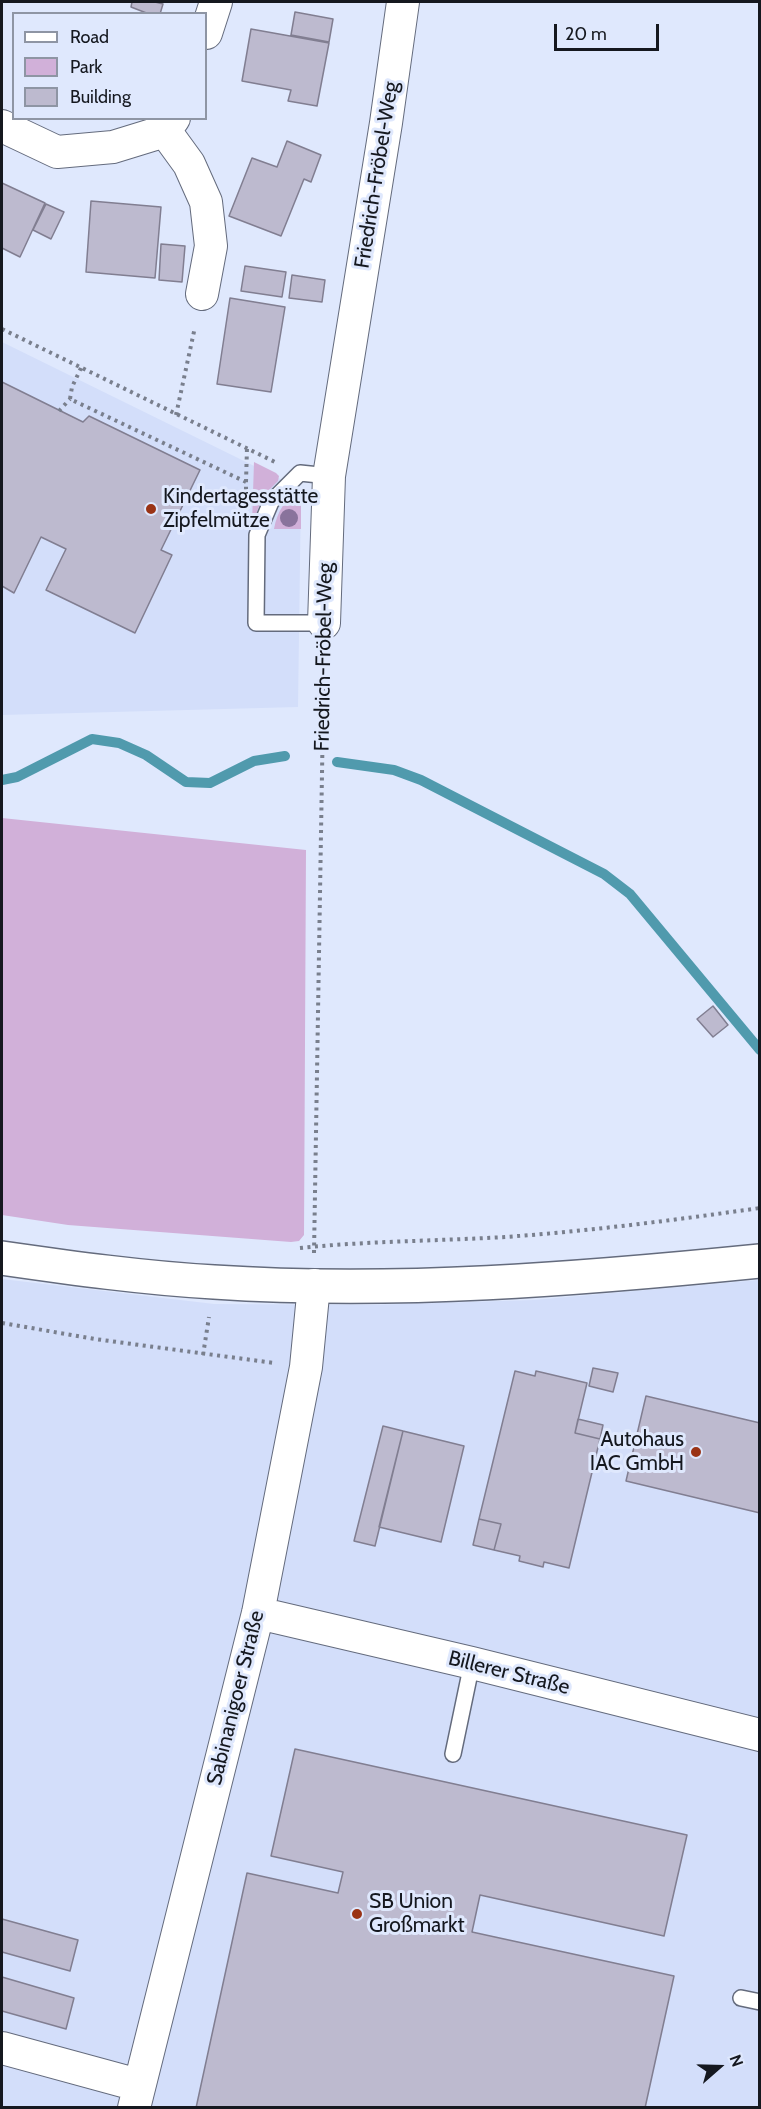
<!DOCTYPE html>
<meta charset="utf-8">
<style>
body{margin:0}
#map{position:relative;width:761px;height:2109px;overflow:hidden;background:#dfe8fd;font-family:Cabin,sans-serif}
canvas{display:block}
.frame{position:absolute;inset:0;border:3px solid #15181f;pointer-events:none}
.legend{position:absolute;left:12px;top:12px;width:195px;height:108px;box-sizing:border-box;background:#dfe8fd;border:2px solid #8e95a4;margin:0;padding:8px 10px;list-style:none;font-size:18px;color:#15181f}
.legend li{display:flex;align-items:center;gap:12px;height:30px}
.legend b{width:30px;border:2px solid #8e95a4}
.north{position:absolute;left:689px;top:2037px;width:60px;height:60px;-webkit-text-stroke:4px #dfe8fd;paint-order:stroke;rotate:70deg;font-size:16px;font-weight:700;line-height:24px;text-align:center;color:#15181f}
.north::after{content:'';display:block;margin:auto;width:21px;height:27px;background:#15181f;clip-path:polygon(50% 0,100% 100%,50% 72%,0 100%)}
.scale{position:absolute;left:554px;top:24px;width:105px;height:27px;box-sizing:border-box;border:3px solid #15181f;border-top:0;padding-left:8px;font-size:18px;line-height:21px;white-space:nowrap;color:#15181f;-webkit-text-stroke:4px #dfe8fd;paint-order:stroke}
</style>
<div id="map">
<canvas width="761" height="2109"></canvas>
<div class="frame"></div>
<ul class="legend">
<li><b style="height:8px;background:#fff"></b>Road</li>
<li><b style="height:16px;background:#d1b0d9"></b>Park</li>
<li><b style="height:16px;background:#bdbacf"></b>Building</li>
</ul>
<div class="north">N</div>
<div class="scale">20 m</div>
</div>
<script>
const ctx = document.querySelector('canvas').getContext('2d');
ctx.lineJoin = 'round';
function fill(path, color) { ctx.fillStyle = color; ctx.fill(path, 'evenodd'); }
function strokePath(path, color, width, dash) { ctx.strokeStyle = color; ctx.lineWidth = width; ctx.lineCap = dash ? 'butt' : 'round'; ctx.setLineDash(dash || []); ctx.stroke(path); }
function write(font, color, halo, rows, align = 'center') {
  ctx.font = font + ' Cabin,sans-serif'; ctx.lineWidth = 6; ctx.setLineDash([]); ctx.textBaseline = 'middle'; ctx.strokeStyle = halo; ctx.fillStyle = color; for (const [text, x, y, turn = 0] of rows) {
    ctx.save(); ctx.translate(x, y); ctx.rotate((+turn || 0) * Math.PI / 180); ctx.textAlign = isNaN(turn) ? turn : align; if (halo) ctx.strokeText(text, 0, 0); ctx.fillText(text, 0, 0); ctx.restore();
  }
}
fill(new Path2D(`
 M2 342 301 489 298 707 2 715Z
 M2 1279 214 1304 372 1305 534 1300 759 1280V2107L2 2108Z`), '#d3defa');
fill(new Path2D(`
 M254 462 276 473 279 476 278 481 263 496 252 524Z
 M301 489V529H274C277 511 286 498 301 489Z
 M2 818 306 850 304 1235 299 1241 291 1242 68 1225 2 1215Z`), '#d1b0d9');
strokePath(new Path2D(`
 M337 762 394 770 421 780 604 874 630 894 760 1050
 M2 780 17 777 92 739 119 743 146 755 186 782 210 783 254 761 285 756`), '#509aad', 10);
const building = new Path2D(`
 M132 2H155L163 4 160 14H149L131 7Z
 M295 12 333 19 329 42 291 35Z
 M251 29 329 43 317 106 288 101 291 90 242 81Z
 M287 141 321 155 311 182 304 179 281 236 229 216 252 158 277 167Z
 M2 183 45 203 20 257 2 248Z
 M91 201 161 207 155 278 86 272Z
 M46 204 64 212 51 239 33 230Z
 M161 244 185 246 182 282 159 280Z
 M245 266 286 272 282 297 241 291Z
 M292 275 325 280 322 302 289 298Z
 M230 298 285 307 271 392 217 384Z
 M2 382 83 422 89 416 200 470 161 550 172 555 135 633 46 590 66 549 41 537 14 593 2 586Z
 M713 1006 728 1025 713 1037 697 1019Z
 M593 1368 618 1373 613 1392 589 1386Z
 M515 1371 535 1376 536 1371 587 1383 575 1433 600 1439 569 1568 544 1562 543 1567 519 1561 520 1556 494 1550 501 1524 479 1519Z
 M646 1396 760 1423V1513L626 1481Z
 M578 1419 603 1425 600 1439 575 1433Z
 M383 1426 403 1431 375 1546 354 1541Z
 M403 1431 464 1446 441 1542 379 1527Z
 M479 1519 501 1524 494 1550 473 1545Z
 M295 1749 687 1835 664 1936 480 1895 472 1932 674 1976 645 2108H196L247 1873 338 1893 343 1872 271 1856Z
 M2 1919 78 1940 70 1971 2 1952Z
 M2 1977 74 1998 66 2029 2 2011Z`);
fill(building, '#bdbacf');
strokePath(building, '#817e91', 1.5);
const service = new Path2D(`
 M324 623H256L257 535 271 502 300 473 329 476
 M453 1754 472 1663
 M741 1998 760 2002`);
const minor = new Path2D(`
 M206 33 216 2
 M2 126 57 152 113 147 165 131 174 118
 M165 131 189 164 206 202 211 246 202 294
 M324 623 329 476 386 123 403 2
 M258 1613 472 1663 760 1735
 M2 2048 138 2085
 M134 2108 258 1613 306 1367 314 1285`);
const secondary = new Path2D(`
 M2 1258C72 1268 143 1278 214 1282 395 1294 580 1279 760 1261`);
strokePath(service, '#646b7d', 18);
strokePath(minor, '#646b7d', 34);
strokePath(secondary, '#646b7d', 36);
strokePath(new Path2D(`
 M2 329 275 462
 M81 368 72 387 70 399 246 482V492
 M59 411 70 399
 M176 415 195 327
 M246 482 247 448
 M300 1248C368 1241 437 1241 505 1237 590 1231 675 1220 760 1208
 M314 1253 324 654
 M2 1323 95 1339 274 1363
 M203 1355 209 1317`), '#797f8d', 4, [3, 4.5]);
strokePath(service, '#fff', 15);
strokePath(minor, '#fff', 32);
strokePath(secondary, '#fff', 33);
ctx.fillStyle = '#89739c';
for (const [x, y] of [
 [289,518]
]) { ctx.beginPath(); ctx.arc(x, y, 9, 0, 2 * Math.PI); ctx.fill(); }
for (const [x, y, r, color] of [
 [151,509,6,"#9a3315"],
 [696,1452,6,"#9a3315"],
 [357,1914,6,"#9a3315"]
]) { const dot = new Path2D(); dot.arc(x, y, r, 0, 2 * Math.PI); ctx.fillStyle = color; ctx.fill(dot); strokePath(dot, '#dfe8fd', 2); }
write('21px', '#15181f', '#dfe8fd', [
 ["Friedrich-Fröbel-Weg",377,175,-81],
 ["Friedrich-Fröbel-Weg",324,657,-89],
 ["Billerer Straße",509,1673,14],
 ["Sabinanigoer Straße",236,1698,-76]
]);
write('21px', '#15181f', '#dfe8fd', [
 ["Kindertagesstätte",163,497],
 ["Zipfelmütze",163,521],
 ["Autohaus",684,1440,"right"],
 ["IAC GmbH",684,1464,"right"],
 ["SB Union",369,1902],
 ["Großmarkt",369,1926]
], 'left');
</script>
